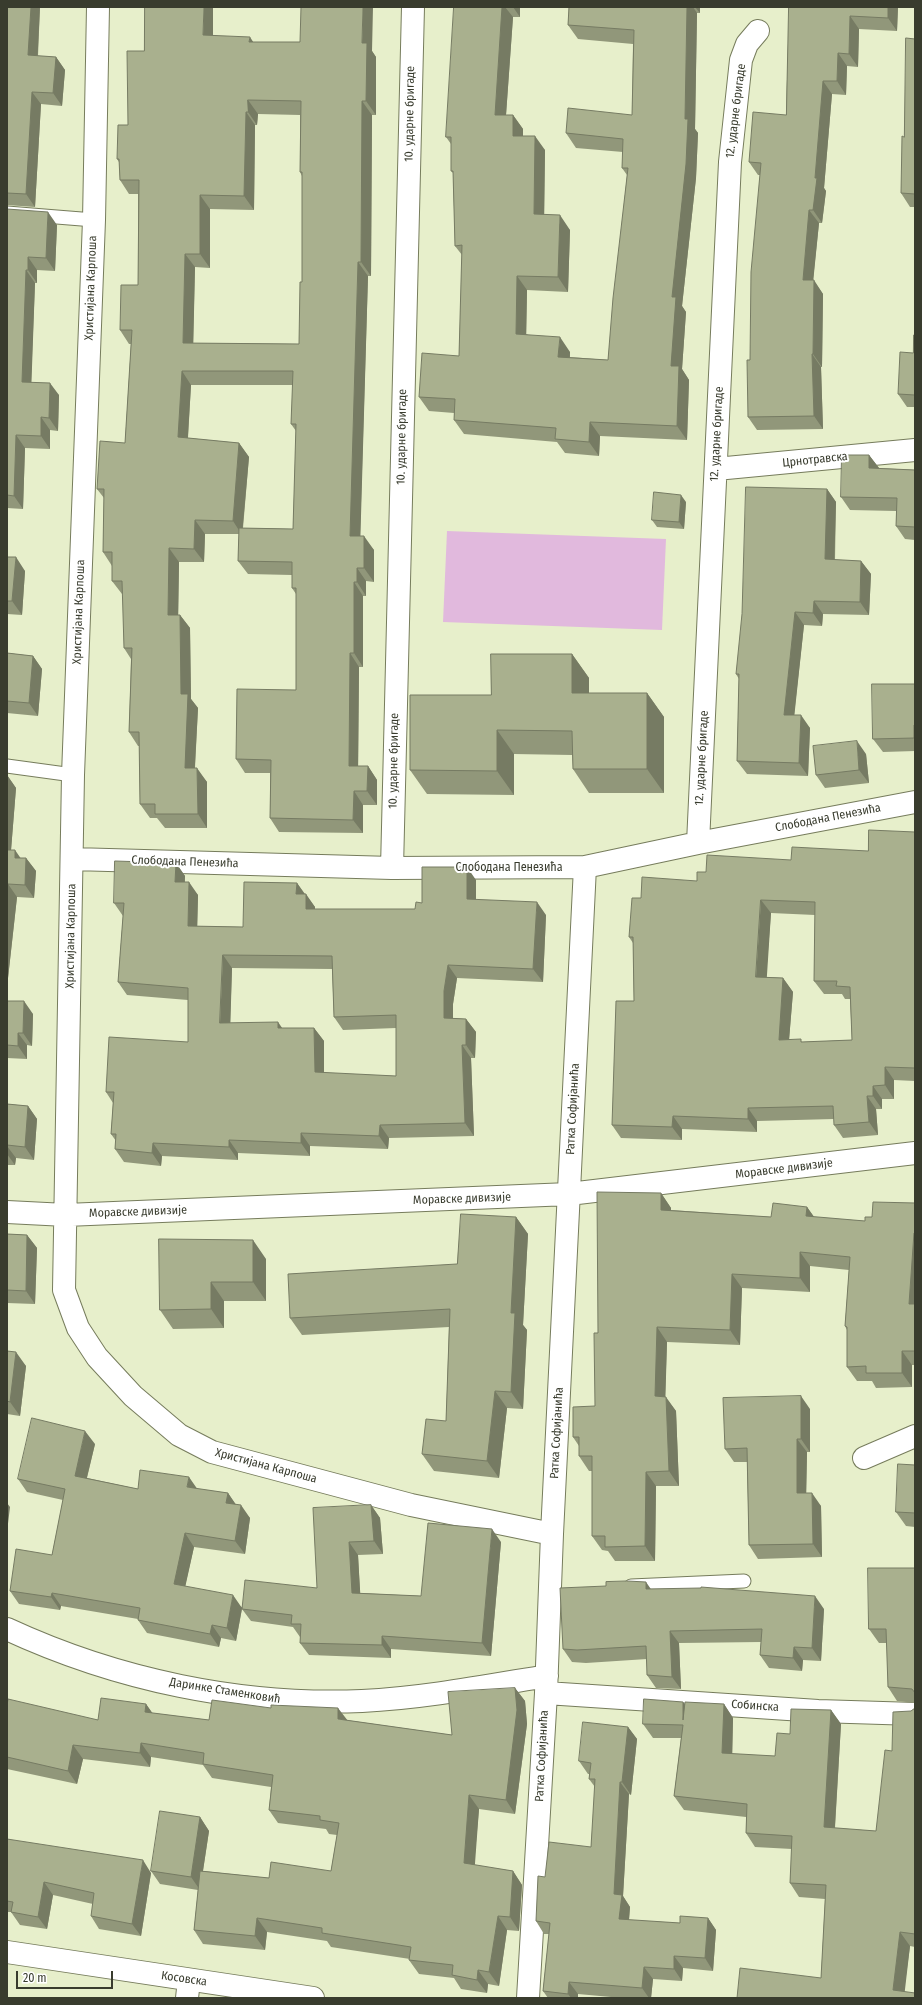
<!DOCTYPE html>
<meta charset="utf-8">
<style>
body{margin:0}
#map{position:relative;width:922px;height:2005px;overflow:hidden;background:#e7efcb;font-family:"Fira Sans Condensed",sans-serif}
canvas{display:block}
.frame{position:absolute;inset:0;border:8px solid #393c2e;pointer-events:none}
.scale{position:absolute;left:16px;top:1971px;width:97px;height:18px;box-sizing:border-box;border:2px solid #393c2e;border-top:0;padding-left:5px;font-size:12px;line-height:14px;white-space:nowrap;color:#393c2e;-webkit-text-stroke:3px #fff;paint-order:stroke}
</style>
<div id="map">
<canvas width="922" height="2005"></canvas>
<div class="frame"></div>
<div class="scale">20 m</div>
</div>
<script>
const ctx = document.querySelector('canvas').getContext('2d');
ctx.lineJoin = 'round';
function fill(path, color) { ctx.fillStyle = color; ctx.fill(path, 'evenodd'); }
function strokePath(path, color, width, dash) { ctx.strokeStyle = color; ctx.lineWidth = width; ctx.lineCap = dash ? 'butt' : 'round'; ctx.setLineDash(dash || []); ctx.stroke(path); }
function write(font, color, halo, rows, align = 'center') {
  ctx.font = font + ' "Fira Sans Condensed",sans-serif'; ctx.lineWidth = 4; ctx.setLineDash([]); ctx.textBaseline = 'middle'; ctx.strokeStyle = halo; ctx.fillStyle = color; for (const [text, x, y, turn = 0] of rows) {
    ctx.save(); ctx.translate(x, y); ctx.rotate((+turn || 0) * Math.PI / 180); ctx.textAlign = isNaN(turn) ? turn : align; if (halo) ctx.strokeText(text, 0, 0); ctx.fillText(text, 0, 0); ctx.restore();
  }
}
fill(new Path2D(`
 M447 531 666 539 662 630 443 622Z`), '#e1b9dd');
const lane = new Path2D(`
 M7 213 94 220
 M7 766 73 775
 M631 1586 744 1581`);
const street = new Path2D(`
 M98 7 94 220 73 775 64 1290 78 1328 97 1357 133 1396 179 1435 212 1452 411 1505 552 1534
 M716 469 915 450
 M698 843 730 162 741 60 747 44 758 31
 M73 859 392 868 585 867 698 843 915 802
 M392 868 413 7
 M7 1212 66 1215 569 1194 915 1153
 M864 1458 915 1436
 M7 1629C117 1680 241 1706 362 1701 424 1698 486 1686 547 1676
 M546 1693 818 1711 915 1714
 M187 1998 189 1980
 M528 1998 546 1693 552 1534 585 867`);
const secondary = new Path2D(`
 M7 1952 313 1998`);
strokePath(lane, '#767c5c', 15);
strokePath(street, '#767c5c', 24);
strokePath(secondary, '#767c5c', 24);
strokePath(lane, '#fff', 13);
strokePath(street, '#fff', 22);
strokePath(secondary, '#fff', 22);
fill(new Path2D(`
 M7 7H40L38 56 56 57 65 70 62 106 41 104 35 207 7 205Z
 M454 7H520V17H513L506 115H513L523 129V136L545 150 544 215 570 230 568 292 527 290 526 334 570 352V357L608 360 627 175 622 168 623 152 576 148 566 133 632 115 633 44 578 39 568 25 569 7H716V8L700 7V13H697L695 129 698 133 696 178 682 306 686 312 682 369 689 380 687 440 600 436 599 456 565 453 557 442 464 434 454 420V413L429 411 419 397 459 356 462 255 455 246 453 173 451 171V144L446 137Z
 M789 7H898L897 31 859 29 858 67 847 66 846 95 832 94 824 188 826 191 822 223H819L813 280 823 294 822 367H821L823 429 757 430 748 417 750 360 760 175H758L749 162 786 115Z
 M213 35 253 42 372 51 376 57V115H372L371 276H368L360 536 374 550V582L366 581V596H363V667H359L358 766H368L377 780V805H363V833L279 832 270 818V773H245L236 759 296 690V594L292 588V575L248 574 238 561 239 534H205L204 562H179L178 615H180L190 628 191 699 198 708 195 768 207 782V828H165L157 818H150L140 804 139 746H138L129 732 131 659 124 648 123 594H122L112 581V566L103 552 104 498 97 489 125 443 131 344H129L120 330 138 285V194H129L120 180 119 162 117 159 128 125 144 51ZM258 114 300 115V172L302 176V282L299 344 193 343 195 267 210 268V209L254 210 255 125H257ZM191 385H293L291 424 296 431 293 529 243 528 249 457 239 443 188 438Z
 M915 39V207H910L901 193 904 137Z
 M7 209 57 225 55 271 37 270V283H35L31 382 59 395 58 431 50 430V449L25 448 23 509 7 508Z
 M915 335V407H907L898 394 913 353Z
 M869 455 879 468 915 470V540L905 539 896 526V511L850 510 841 497Z
 M827 489 836 502 835 560 861 561 871 574 869 615 823 614 822 626 804 625 794 715 810 728 808 776 747 774 737 761 739 679 736 674Z
 M686 502 684 529 657 527 652 520Z
 M7 557 25 571 22 615 7 614Z
 M7 653 33 656 42 669 38 716 7 713Z
 M572 654 589 678V693H647L664 717V793H589L573 769 572 755 514 754V795L427 794 410 770 491 695Z
 M915 684V751L883 752 873 739Z
 M866 754 869 783 825 788 816 775Z
 M7 775 16 788 11 850 20 858H26L36 871 34 898 17 897 7 987Z
 M915 832V1081L894 1080V1099H882V1109H876L878 1135 843 1138 834 1125V1119L757 1121V1132L682 1129V1140L621 1138 612 1125 634 1001 633 943 629 937 641 898 697 881 706 872 791 860 868 851ZM771 913 815 915 814 981 824 994H842L845 999H850L852 1040 803 1042 789 1039 793 992 783 978 766 977Z
 M176 863 185 876V882L198 895 197 926 243 927 297 883 305 894 315 907V909H415L422 903 476 880V900L546 915 543 982 457 978 453 1004V1018L466 1019 476 1032 475 1058H471L474 1136 389 1138 388 1149 310 1146V1156L238 1153V1160L162 1156 161 1166 124 1162 115 1149 116 1141 111 1134 113 1103 106 1092 188 1042V1000L127 995 118 982 123 916 114 903ZM232 968 332 969 334 1017 343 1030 396 1028V1076L324 1073V1041L314 1028H282L230 1023Z
 M7 1001 33 1014 32 1046 27 1045V1059L7 1058Z
 M7 1104 28 1106 37 1119 34 1160 16 1158 15 1165H7Z
 M915 1184V1365H912V1387L876 1388 872 1381H857L847 1367V1330L845 1326 849 1270 810 1266V1292L742 1288 740 1345 667 1342 665 1397 676 1411 679 1486H656L655 1561H615L608 1551 602 1550 592 1536V1471H589L579 1456V1446L573 1437 595 1406 598 1333 661 1193 671 1208V1210L771 1217 807 1207 814 1217 865 1221 872 1217 915 1203Z
 M516 1217 528 1234 523 1325 527 1330 523 1409 507 1408 499 1478 434 1471 422 1454 446 1421 449 1327 302 1335 290 1318 457 1264Z
 M7 1234 27 1235 37 1248 35 1304 7 1303Z
 M159 1239 266 1259V1301H224V1328L173 1329 160 1310Z
 M7 1351 26 1366 20 1416 7 1414Z
 M810 1409V1452H807L806 1493 821 1506 822 1557 758 1559 749 1545 747 1462H734L725 1449Z
 M95 1444 87 1478 138 1489H197L228 1493 235 1504 250 1518 245 1554 194 1547 185 1586 242 1607 317 1588 371 1505 380 1518 383 1554 358 1555 360 1593 421 1596 501 1542 491 1656 391 1649V1658L309 1655 300 1643V1637L293 1627 251 1621 242 1609 236 1641 221 1638 219 1647 147 1633 138 1620V1619L61 1606 60 1610 19 1604 10 1591 52 1555 63 1500 27 1492 18 1479Z
 M915 1465V1527L906 1526 896 1512Z
 M915 1568V1703L897 1701 888 1687 887 1643H879L869 1629Z
 M650 1589 824 1609 821 1661 803 1660 802 1671 769 1668 760 1655 761 1642 679 1643 681 1689 656 1688 647 1675V1659L586 1663 572 1662 563 1649Z
 M515 1688 525 1701 527 1724 515 1814 479 1809 474 1865 513 1871 522 1885 519 1931 507 1930 499 1986 488 1984 487 1993 461 1989 454 1978 419 1974 409 1960 410 1959 331 1947 327 1941 267 1932 265 1950 203 1944 194 1930 198 1890 160 1884 151 1871 200 1817 209 1831 203 1871 269 1878 331 1871 337 1835 329 1834 326 1829 278 1823 269 1810 271 1787 212 1778 203 1765 151 1757 150 1767 83 1759 77 1784 7 1769V1705L98 1720 146 1704 152 1713 209 1720H346L452 1735Z
 M683 1702 685 1704H724L733 1718 732 1754 775 1756 790 1734 831 1710 841 1724 835 1828 876 1831 892 1751 911 1711 915 1708V1947L910 1946 904 1991 915 1998 821 1978 825 1899 799 1897 790 1883 792 1849 755 1847 746 1833V1817L684 1810 674 1796 681 1738H653L643 1724Z
 M628 1727 637 1739 631 1795 629 1794 623 1896 630 1907 629 1920 680 1923 708 1918 716 1930 713 1971 683 1968 682 1981 653 1979 651 1998H622L578 1994V1998H548L543 1991 549 1934H544L536 1921 545 1877 591 1847 595 1787 589 1779V1774H588L579 1761Z
 M7 1839 151 1873 141 1936 99 1929 91 1916 93 1904 53 1895 47 1929 20 1925 11 1912H7Z`), '#91977a');
fill(new Path2D(`
 M31 7H40L37 68 28 55Z
 M204 7H213V49L203 35Z
 M363 7H373L372 51 376 57V115L366 101 362 43Z
 M502 7H505L513 17 505 129 495 115Z
 M513 7H520V17Z
 M687 7H693L697 13 695 129 698 133 696 178 682 306 686 312 682 369 689 380 687 440 677 426 671 366 672 297 685 119Z
 M695 7H700V13Z
 M888 7H898L897 31 888 18Z
 M850 16 859 29 858 67 849 54Z
 M250 37 259 51 249 42Z
 M838 53 847 66 846 95 837 81Z
 M56 57 65 70 62 106 53 93Z
 M823 81 832 94 824 188 826 191 822 223 813 210 815 178Z
 M32 92 41 104 35 207 26 194Z
 M248 100 258 114 257 125 248 112Z
 M362 101 372 115 371 276 361 262Z
 M246 112 255 125 254 210 244 196Z
 M513 115 523 129V150L513 136Z
 M535 136 545 150 544 229 534 214Z
 M200 195 210 209V268L200 254Z
 M809 210 819 223 812 293 803 280Z
 M48 212 57 225 55 271 46 258Z
 M560 215 570 230 568 292 558 277Z
 M185 254 195 267 193 357 183 343Z
 M28 257 37 270V283L28 270Z
 M358 262 368 276 360 550 350 536Z
 M26 270 35 283 31 395 22 382Z
 M517 276 527 290 526 348 516 334Z
 M814 280 823 294 822 367 813 354Z
 M560 337 570 352 569 371 558 357Z
 M812 354 821 367 823 429 814 416Z
 M182 371 191 385 187 451 178 437Z
 M50 383 59 395 58 431 49 418Z
 M41 417 50 430V449L41 436Z
 M590 422 600 436 599 456 589 442Z
 M16 435 25 448 23 509 14 496Z
 M239 443 249 457 242 535 233 521Z
 M869 455 879 468H869Z
 M827 489 836 502 834 572 825 559Z
 M681 495 686 502 684 529 679 522Z
 M195 520 205 534 204 562 194 549Z
 M364 536 374 550V582L364 568Z
 M169 548 179 562 178 629 168 615Z
 M16 557 25 571 22 615 12 601Z
 M861 561 871 574 869 615 860 602Z
 M357 568 366 581V596L357 582Z
 M354 582 363 596V667L354 653Z
 M814 601 823 614 822 626 813 613Z
 M795 612 804 625 793 728 784 715Z
 M180 615 190 628 191 699 198 708 194 782 185 768 181 694Z
 M350 653 359 667 358 779 349 766Z
 M572 654 589 678V717L572 693Z
 M33 656 42 669 38 716 29 703Z
 M647 693 664 717V793L647 769Z
 M801 715 810 728 808 776 799 763Z
 M914 725 915 727V739L914 738Z
 M497 730 514 754V795L497 771Z
 M857 741 866 754 869 783 859 770Z
 M368 766 377 780V805L367 791Z
 M197 768 207 782V828L198 814Z
 M7 775 16 788 10 863 7 858Z
 M354 791 363 805V833L353 820Z
 M15 850 24 863 15 858Z
 M26 858 36 871 34 898 25 885Z
 M176 863 185 876 184 895 175 882Z
 M467 867 476 880V912L467 899Z
 M189 882 198 895 197 939 188 926Z
 M297 883 306 896 296 894Z
 M8 884 17 897 7 987V893Z
 M306 894 315 907V922L306 909Z
 M761 900 771 913 766 990 756 977Z
 M537 902 546 915 543 982 533 969Z
 M223 955 232 968 230 1036 220 1023Z
 M448 965 457 978 453 1004V1031L444 1018V991Z
 M783 978 793 992 788 1053 779 1040Z
 M24 1001 33 1014 32 1046 23 1033Z
 M466 1019 476 1032 475 1058 466 1045Z
 M278 1022 287 1035 278 1028Z
 M314 1028 324 1041V1085L315 1072Z
 M18 1033 27 1045V1059L18 1046Z
 M462 1045 471 1058 474 1136 465 1123Z
 M885 1067 894 1080V1099L885 1085Z
 M873 1086 882 1099V1109L873 1096Z
 M867 1096 876 1109 878 1135 869 1122Z
 M28 1106 37 1119 34 1160 25 1147Z
 M748 1108 757 1121V1132L748 1119Z
 M673 1116 682 1129V1140L672 1127Z
 M380 1125 389 1138 388 1149 379 1136Z
 M301 1133 310 1146V1156L301 1143Z
 M229 1140 238 1153V1160L229 1147Z
 M153 1143 162 1156 161 1166 152 1153Z
 M7 1146 16 1158 15 1165 7 1154Z
 M661 1193 671 1208V1224L661 1210Z
 M807 1207 817 1221 806 1216Z
 M516 1217 528 1234 523 1325 527 1330 523 1409 511 1392V1313Z
 M914 1233 915 1234V1313L909 1304Z
 M27 1235 37 1248 35 1304 26 1291Z
 M253 1240 266 1259V1301L253 1282Z
 M800 1252 810 1266V1292L800 1278Z
 M732 1274 742 1288 740 1345 730 1330Z
 M211 1282 224 1301V1328L211 1309Z
 M657 1327 667 1342 665 1411 655 1396Z
 M902 1351 912 1365V1387L902 1373Z
 M16 1352 26 1366 20 1416 10 1402Z
 M495 1391 507 1408 499 1478 487 1461Z
 M801 1396 810 1409V1452L801 1439Z
 M666 1397 676 1411 679 1486 669 1471Z
 M85 1431 95 1444 84 1489 75 1476Z
 M797 1439 807 1452 806 1506 797 1493Z
 M646 1472 656 1486 655 1561 645 1546Z
 M189 1477 198 1490 187 1487Z
 M228 1493 237 1506 226 1503Z
 M812 1493 821 1506 822 1557 813 1544Z
 M7 1503 10 1507 7 1532Z
 M241 1505 250 1518 245 1554 235 1541Z
 M371 1505 380 1518 383 1554 374 1541Z
 M492 1529 501 1542 491 1656 482 1643Z
 M185 1533 194 1547 183 1597 174 1584Z
 M349 1542 358 1555 361 1606 352 1593Z
 M646 1582 655 1595 646 1589Z
 M52 1593 61 1606 60 1610 51 1597Z
 M233 1595 242 1608 236 1641 227 1628Z
 M815 1596 824 1609 821 1661 812 1648Z
 M212 1625 221 1638 219 1647 210 1634Z
 M670 1631 679 1643 681 1689 672 1677Z
 M382 1636 391 1649V1658L382 1645Z
 M794 1647 803 1660 802 1671 793 1658Z
 M515 1688 525 1701 527 1724 515 1814 506 1800Z
 M683 1702 693 1715 683 1720Z
 M146 1704 156 1718 145 1712Z
 M724 1704 733 1718 732 1767 722 1753Z
 M338 1708 348 1721 338 1719Z
 M831 1710 841 1724 834 1841 824 1827Z
 M628 1727 637 1739 631 1795 622 1782Z
 M141 1743 151 1757 150 1767 140 1753Z
 M73 1745 83 1759 77 1784 68 1771Z
 M620 1782 629 1794 623 1896 630 1907 628 1931 619 1919 614 1894Z
 M469 1795 479 1809 474 1877 464 1863Z
 M200 1817 209 1831 200 1890 191 1877Z
 M143 1860 151 1873 141 1936 132 1924Z
 M513 1871 522 1885 519 1931 510 1917Z
 M44 1882 53 1895 47 1929 38 1917Z
 M498 1916 507 1930 499 1986 489 1972Z
 M257 1918 267 1932 265 1950 255 1936Z
 M708 1918 716 1930 713 1971 705 1958Z
 M900 1932 910 1946 904 1998 893 1990Z
 M674 1956 683 1968 682 1981 674 1969Z
 M644 1967 653 1979 651 1998H649L642 1988Z
 M478 1970 488 1984 487 1993 477 1980Z
 M569 1982 578 1994V1998H571L568 1994Z`), '#767b63');
const building = new Path2D(`
 M7 7H31L28 55 56 57 53 93 32 92 26 194 7 193Z
 M145 7H204L203 35 250 37 249 42H300L301 7H363L362 43H367L366 101H362L361 262H358L350 536H364V568H357V582H354V653H350L349 766H368L367 791H354L353 820 270 818 271 760 236 759 237 689 296 690V588H292V562L238 561 239 528 293 529 296 424H291L293 371H182L178 437 239 443 233 521 195 520 194 549 169 548 168 615H180L181 694H188L185 768H197L198 814H155V804H140L139 732H129L132 648H124L122 581H112V552H103L104 489H97L100 441 125 443 132 330H120L121 285H138L139 180H120L119 159H117L118 125H128L127 51H144ZM248 100 301 101 300 172H302V282H300L299 344 183 343 185 254H200V195L244 196 246 112H248Z
 M454 7H502L495 115H513V136H535L534 214 560 215 558 277 517 276 516 334 560 337 558 357 608 360 613 298 628 168H622L623 139 566 133 568 108 632 115 634 30 568 25 569 7H687L685 119H688L686 164 672 297H676L671 366H679L677 426 590 422 589 442 555 439 556 428 454 420 455 399 419 397 422 353 459 356 462 245 455 246 453 171H451V137H446Z
 M789 7H888V18L850 16 849 54 838 53 837 81H823L815 178H817L813 210H809L803 280H814L813 354H812L814 416 748 417 747 360H750L751 272 761 163 749 162 753 112 786 115Z
 M906 38 915 39V194L901 193 902 136 904 137Z
 M7 209 48 212 46 258 28 257V270H26L22 382 50 383 49 418 41 417V436L16 435 14 496 7 495Z
 M914 335H915V395L898 394 900 352 913 353Z
 M842 455H869V468L915 470V527L896 526 897 498 841 497Z
 M746 487 827 489 825 559 861 561 860 602 814 601 813 613 795 612 784 715H801L799 763 737 761 739 674H736L742 614Z
 M654 492 681 495 679 522 652 520Z
 M7 557H16L12 601H7Z
 M7 653 33 656 29 703 7 701Z
 M491 654H572V693H647V769H573L572 731 497 730V771L410 770V695H491Z
 M872 684H915V725H914V738L873 739Z
 M857 741 859 770 816 775 813 746Z
 M869 830 915 832V1068L885 1067V1085L873 1086V1096H867L869 1122 834 1125 833 1106 748 1108V1119L673 1116 672 1127 612 1125 616 1001H634L633 937H629L632 898H641L642 877 697 881V872H706L707 855 791 860 792 847 868 851ZM761 900 815 902 814 981H837L836 986 850 987 852 1040 801 1042V1039L779 1040 783 978 756 977Z
 M7 850H15V858H26L25 885 8 884 7 893Z
 M115 861 176 863 175 882H189L188 926 243 927 244 882 297 883 296 894H306V909H415L416 902 422 903V867H467V899L537 902 533 969 448 965 444 991V1018L466 1019V1045H462L465 1123 380 1125 379 1136 301 1133V1143L229 1140V1147L153 1143 152 1153 115 1149 116 1134H111L114 1092H106L109 1037 188 1042V988L118 982 124 903H114ZM223 955 332 956 334 1017 396 1015V1076L315 1072 314 1028H278V1022L220 1023Z
 M7 1001H24L23 1033H18V1046L7 1045Z
 M7 1104 28 1106 25 1147 7 1145Z
 M915 1184V1233H914L909 1304H915V1351H902V1373H866V1366L847 1367V1327L845 1326 850 1257 800 1252V1278L732 1274 730 1330 657 1327 655 1396 666 1397 669 1471 646 1472 645 1546 605 1547V1536H592V1456H579V1437H573V1407L595 1406 594 1333H598L597 1192 661 1193V1210L771 1217 773 1203 807 1207 806 1216 865 1221V1217H872L873 1202 915 1203Z
 M461 1214 516 1217 511 1313H515L511 1392 495 1391 487 1461 422 1454 426 1419 446 1421 450 1309 290 1318 288 1274 457 1264Z
 M7 1234 27 1235 26 1291 7 1290Z
 M159 1239 253 1240V1282H211V1309L160 1310Z
 M7 1351 16 1352 10 1402 7 1401Z
 M801 1396V1439H797V1493H812L813 1544 749 1545 747 1448 725 1449 723 1398Z
 M32 1418 85 1431 75 1476 138 1489 140 1470 189 1477 187 1487 228 1493 226 1503 241 1505 235 1541 185 1533 174 1584 233 1595 227 1628 212 1625 210 1634 138 1620 140 1608 52 1593 51 1597 10 1591 16 1549 52 1555 65 1489 18 1479Z
 M898 1464 915 1465V1513L896 1512Z
 M371 1505 374 1541 349 1542 352 1593 421 1596 428 1523 492 1529 482 1643 382 1636V1645L300 1643 301 1624H291L292 1615 242 1609 245 1580 317 1588 313 1508Z
 M868 1568H915V1693L912 1689 888 1687 886 1629H869Z
 M627 1581 646 1582V1589L701 1588V1587L815 1596 812 1648 794 1647 793 1658 760 1655 762 1629 670 1631 672 1677 647 1675 646 1646 577 1650 563 1649 560 1588 606 1586V1582Z
 M515 1688 517 1710 506 1800 469 1795 464 1863 513 1871 510 1917 498 1916 489 1972 478 1970 477 1980 452 1975 453 1965 409 1960 411 1947 322 1933V1928L257 1918 255 1936 194 1930 200 1871 269 1878 271 1862 331 1871 339 1823 320 1820V1816L269 1810 273 1775 203 1764 204 1753 141 1743 140 1753 73 1745 68 1771 7 1757V1705L8 1699 98 1720 101 1698 146 1704 145 1712 209 1720 212 1700 271 1708V1705L338 1708V1719L452 1735 448 1692Z
 M644 1699 683 1702V1720L685 1702 724 1704 722 1753 775 1756 777 1733 790 1734 791 1709 831 1710 824 1827 876 1831 885 1750 892 1751 893 1712 911 1711 915 1708V1934L900 1932 893 1990 915 1993V1998H737L740 1968 821 1978 826 1885 790 1883 792 1836 746 1833 747 1804 674 1796 683 1725 643 1724Z
 M583 1722 628 1727 622 1782H620L614 1894 622 1895 619 1919 680 1923V1916L708 1918 705 1958 674 1956V1969L644 1967 642 1988 569 1982 568 1994 543 1991 550 1923 536 1921 538 1876 545 1877 549 1842 591 1847 595 1779H589L591 1763 579 1761Z
 M160 1811 200 1817 191 1877 151 1871Z
 M7 1839 143 1860 132 1924 91 1916 94 1893 44 1882 38 1917 11 1912 13 1902 7 1901Z`);
fill(building, '#a9b08e');
strokePath(building, '#767b63', 1);
write('12px', '#393c2e', '#fff', [
 ["12. ударне бригаде",736,111,-83],
 ["10. ударне бригаде",410,114,-89],
 ["Христијана Карпоша",91,288,-88],
 ["12. ударне бригаде",717,434,-87],
 ["10. ударне бригаде",402,437,-89],
 ["Црнотравска",815,460,-6],
 ["Христијана Карпоша",79,612,-88],
 ["12. ударне бригаде",702,758,-87],
 ["10. ударне бригаде",394,761,-89],
 ["Слободана Пенезића",828,818,-11],
 ["Слободана Пенезића",185,862,2],
 ["Слободана Пенезића",509,868],
 ["Христијана Карпоша",71,936,-89],
 ["Ратка Софијанића",573,1109,-87],
 ["Моравске дивизије",784,1169,-7],
 ["Моравске дивизије",462,1199,-2],
 ["Моравске дивизије",138,1212,-2],
 ["Ратка Софијанића",557,1433,-87],
 ["Христијана Карпоша",266,1466,15],
 ["Даринке Стаменковић",225,1691,9],
 ["Собинска",755,1706,4],
 ["Ратка Софијанића",542,1756,-87],
 ["Косовска",184,1979,8]
]);
</script>
